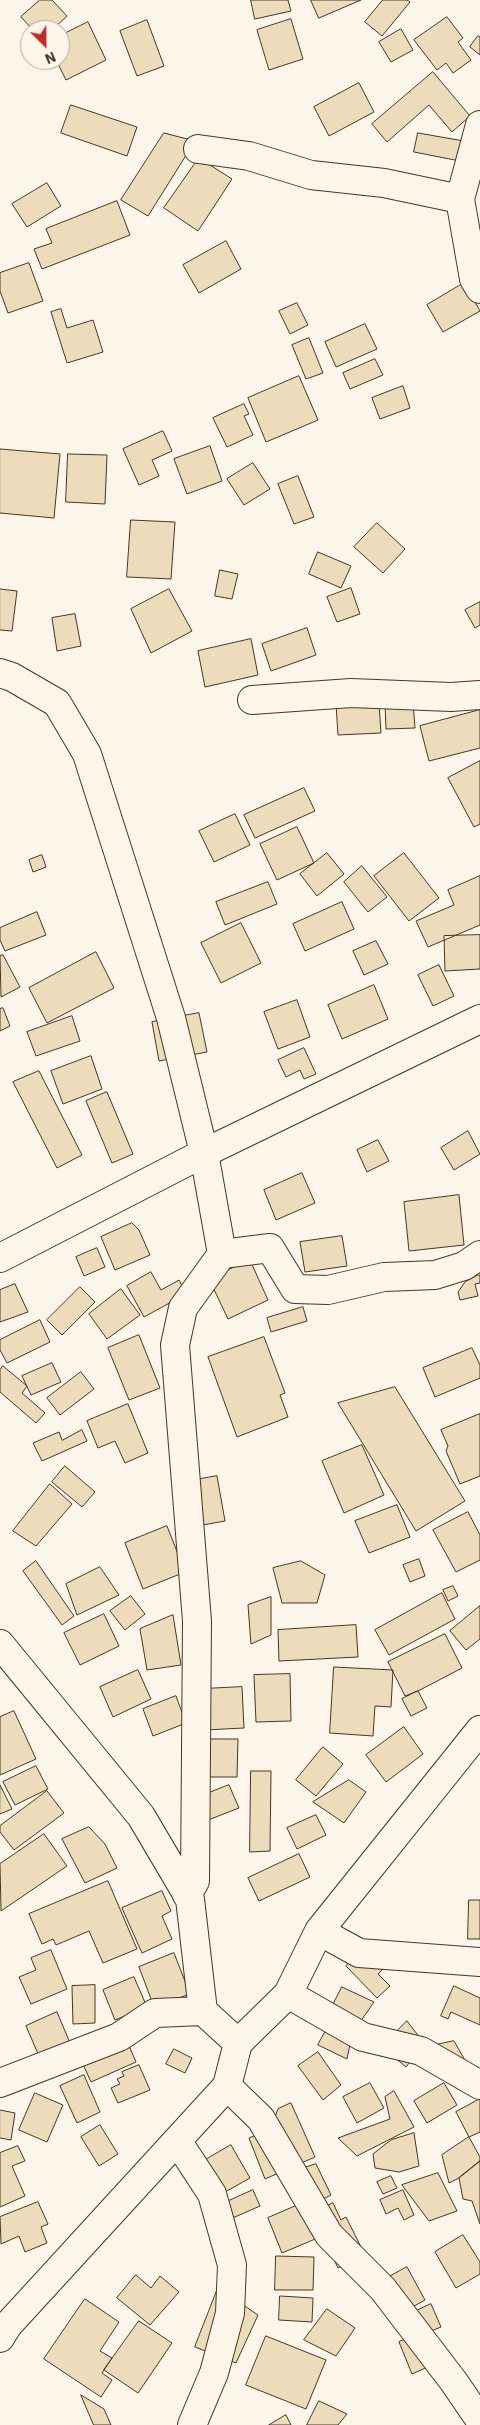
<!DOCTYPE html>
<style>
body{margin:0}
#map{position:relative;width:480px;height:2425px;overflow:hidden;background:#fbf6e9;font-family:"IBM Plex Sans",sans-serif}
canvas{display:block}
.north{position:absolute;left:20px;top:20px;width:50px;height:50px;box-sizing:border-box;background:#fbf6e9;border:1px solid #b4a999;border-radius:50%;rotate:157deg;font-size:14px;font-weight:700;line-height:20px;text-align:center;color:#4a3520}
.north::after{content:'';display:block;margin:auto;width:18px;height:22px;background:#c62828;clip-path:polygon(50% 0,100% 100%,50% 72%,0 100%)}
</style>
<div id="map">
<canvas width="480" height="2425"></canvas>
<div class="north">N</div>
</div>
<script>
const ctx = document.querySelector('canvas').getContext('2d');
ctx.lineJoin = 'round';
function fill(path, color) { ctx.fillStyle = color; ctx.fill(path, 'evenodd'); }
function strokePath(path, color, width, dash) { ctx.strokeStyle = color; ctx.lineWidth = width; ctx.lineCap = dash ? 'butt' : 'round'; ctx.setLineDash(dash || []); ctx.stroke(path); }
const building = new Path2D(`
 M40 0H52L67 16 52 30H33L21 17Z
 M251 0H288L291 11 255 19Z
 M311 0H361L319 18Z
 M383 0H407L410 2 382 36 365 22Z
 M447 17 463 38 458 42 471 60 453 73 446 63 437 70 414 40Z
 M291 19 303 59 269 70 257 30Z
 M147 20 164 66 137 76 120 31Z
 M88 22 106 60 66 80 56 60H60V36Z
 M401 29 413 50 391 62 379 42Z
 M478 36 480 37V55L470 47Z
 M433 72 470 116 452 132 429 105 387 142 372 124Z
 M359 83 374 112 329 136 314 107Z
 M71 105 137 127 127 156 61 133Z
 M164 133 195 141 148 216 121 200Z
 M418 133 464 141 460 161 414 152Z
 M199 158 232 179 198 231 164 208Z
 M47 183 61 206 27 227 12 204Z
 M117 201 130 235 42 269 34 249 52 243 46 229Z
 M226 241 241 269 199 293 183 265Z
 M29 263 43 301 8 313 0 291V273Z
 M464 283 480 311 443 332 427 305Z
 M297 303 308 325 290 334 279 311Z
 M61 309 67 328 93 320 103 352 67 363 51 312Z
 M365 324 377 349 336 367 325 342Z
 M309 338 323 373 306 379 292 345Z
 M375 359 383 375 350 389 343 373Z
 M299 376 318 420 266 442 248 398Z
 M403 386 410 408 380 419 372 398Z
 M244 404 249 414 244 416 253 435 227 447 213 418Z
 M163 431 172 451 152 460 159 476 139 485 123 449Z
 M210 446 222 481 187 494 174 459Z
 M0 449 60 454 54 518 0 513Z
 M68 454 107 455 105 504 66 502Z
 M253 463 270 489 244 505 227 479Z
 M298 476 314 517 294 524 278 484Z
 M131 520 175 522 171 579 127 577Z
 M377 523 405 549 383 573 354 547Z
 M318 552 351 566 341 588 309 574Z
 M220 570 238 574 232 599 215 596Z
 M351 588 360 614 337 622 327 597Z
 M0 589 17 591 12 631 0 630Z
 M169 589 192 631 151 653 131 609Z
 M480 602V625L475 628 465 610Z
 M75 614 81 646 57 651 52 618Z
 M307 628 316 655 271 671 262 644Z
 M251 639 258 675 205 687 198 651Z
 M379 702 381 733 338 735 336 704Z
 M413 702 415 728 386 729 385 703Z
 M480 710V748L429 761 420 726Z
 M480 761V824L474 827 448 778Z
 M304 788 315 811 255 838 244 815Z
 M235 814 250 845 214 862 199 831Z
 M297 827 314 863 277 880 260 844Z
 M327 853 344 874 317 896 300 874Z
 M404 853 439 898 409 921 374 876Z
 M42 855 46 867 33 872 29 860Z
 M362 866 387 897 368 912 344 882Z
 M480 876V925L428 947 416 921 454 905 448 890Z
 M268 882 277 904 225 925 216 902Z
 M342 902 354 929 305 951 293 924Z
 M37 912 46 935 5 951 0 940V928Z
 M241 923 261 963 221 983 201 943Z
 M480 935V969L445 971 444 936Z
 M376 941 388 964 364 975 353 951Z
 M96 952 114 988 47 1023 29 988Z
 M3 955 20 987 1 997 0 956Z
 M439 965 454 996 433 1006 418 975Z
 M374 985 388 1019 342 1039 328 1005Z
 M297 1000 310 1037 278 1049 264 1012Z
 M3 1008 10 1026 0 1031V1009Z
 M199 1013 207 1052 159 1061 152 1022Z
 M72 1016 80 1041 36 1056 27 1032Z
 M304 1048 316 1074 304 1079 300 1070 286 1077 278 1060Z
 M91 1056 102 1089 63 1104 51 1071Z
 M39 1071 82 1155 57 1168 13 1082Z
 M107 1092 133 1154 112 1163 86 1101Z
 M468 1131 480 1154 454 1170 441 1148Z
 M378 1140 389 1161 367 1172 357 1150Z
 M302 1173 315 1203 276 1220 264 1190Z
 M459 1195 464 1245 409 1251 404 1202Z
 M132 1223 139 1230 150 1255 115 1270 101 1237Z
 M342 1236 347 1266 305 1272 300 1242Z
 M97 1248 105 1267 84 1276 76 1257Z
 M250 1260 268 1300 228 1319 209 1279Z
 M151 1272 161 1290 179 1280 186 1294 144 1317 127 1286Z
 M478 1275H480V1283L475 1284 478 1296 460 1300 458 1292 465 1282Z
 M15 1284 28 1312 0 1322V1290Z
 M80 1287 95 1302 62 1335 47 1320Z
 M121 1289 140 1315 107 1339 89 1314Z
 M303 1307 307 1321 271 1332 267 1318Z
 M40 1320 50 1342 7 1363 0 1350V1340Z
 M139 1335 160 1388 129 1400 108 1348Z
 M264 1337 285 1393 280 1395 288 1417 237 1437 208 1357Z
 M472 1348 480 1365V1378L435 1397 423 1368Z
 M52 1363 61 1382 31 1395 22 1376Z
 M3 1366 27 1386 22 1393 45 1413 36 1423 0 1392V1370Z
 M81 1372 94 1389 60 1415 47 1398Z
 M395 1387 465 1501 416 1531 338 1403Z
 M128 1404 148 1453 125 1463 115 1441 98 1448 87 1421Z
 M480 1414V1476L460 1484 446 1451 448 1446 441 1430Z
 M82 1430 87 1441 42 1461 33 1443 59 1432 62 1440Z
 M362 1445 384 1495 344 1513 322 1461Z
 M65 1466 95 1492 82 1507 52 1482Z
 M217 1476 225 1521 197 1526 190 1481Z
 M50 1484 72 1504 36 1546 13 1531Z
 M397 1505 410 1537 369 1553 355 1521Z
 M468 1512 480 1535V1560L456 1572 433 1530Z
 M167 1526 185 1572 143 1589 125 1543Z
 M419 1559 425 1576 410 1582 403 1565Z
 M36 1561 74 1616 62 1625 23 1571Z
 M301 1561 325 1575 317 1603H282L273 1568Z
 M100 1567 119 1595 77 1615 66 1584Z
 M453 1586 458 1596 448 1601 443 1590Z
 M442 1593 455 1619 389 1655 375 1630Z
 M131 1596 145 1614 125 1630 110 1611Z
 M271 1597V1635L251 1644 248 1605Z
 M480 1606V1639L466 1650 450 1631Z
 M104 1614 119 1646 80 1665 64 1633Z
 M173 1615 181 1665 147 1670 140 1629Z
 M356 1625 358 1657 279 1661 278 1630Z
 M445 1634 462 1668 418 1691 405 1696 388 1662Z
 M334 1667 393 1670 391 1707 375 1706 373 1736 330 1733Z
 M138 1670 151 1699 113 1717 100 1687Z
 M290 1674 291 1721 256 1722 254 1675Z
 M242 1687 244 1728 205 1730 203 1689Z
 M418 1691 427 1708 411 1716 402 1699Z
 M176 1696 186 1723 153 1736 143 1709Z
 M14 1711 36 1759 0 1775V1717Z
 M404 1727 423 1754 386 1782 366 1755Z
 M199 1739H238L237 1777H199Z
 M323 1747 343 1764 316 1796 296 1780Z
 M36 1766 48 1789 15 1805 3 1782Z
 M251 1771H271L270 1851 250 1852Z
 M349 1780 366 1792 344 1823 313 1802Z
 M0 1785 12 1809 0 1814Z
 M229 1785 239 1808 208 1820 199 1797Z
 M47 1791 64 1813 14 1850 0 1832V1826Z
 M316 1815 326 1835 297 1849 287 1828Z
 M89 1827 105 1844 117 1868 85 1883 62 1839Z
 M44 1834 67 1866 1 1911 0 1864Z
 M299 1854 310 1877 259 1901 248 1878Z
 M108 1881 137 1949 103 1963 89 1931 56 1945 53 1939 42 1944 29 1914Z
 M162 1891 171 1911 162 1916 172 1939 142 1953 122 1908Z
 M469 1900H480V1939H468Z
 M367 1945 387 1965 378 1974 390 1986 377 1998 346 1966Z
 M51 1950 67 1989 31 2004 19 1977 36 1970 31 1958Z
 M174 1953 190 1994 154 2007 139 1967Z
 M134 1977 147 2007 115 2020 103 1990Z
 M95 1985V2023L73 2024 72 1986Z
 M454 1986 480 1998V2025L451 2012 448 2019 441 2016Z
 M342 1987 374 2002 358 2025 332 2007Z
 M57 2012 70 2043 39 2056 26 2026Z
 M407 2021 424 2043 406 2067 382 2047Z
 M329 2025 351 2039 347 2059 318 2045Z
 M127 2041 136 2062 91 2082 82 2062Z
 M454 2041 466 2062 430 2046Z
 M174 2049 192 2058 185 2073 166 2064Z
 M318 2052 341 2085 323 2100 298 2066Z
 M139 2065 150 2090 118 2103 111 2088 120 2084 117 2079 124 2076 122 2072Z
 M84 2075 100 2112 77 2123 60 2086Z
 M370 2083 384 2108 357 2123 343 2097Z
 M444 2083 457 2105 427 2123 414 2101Z
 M394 2091 414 2127 357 2156 338 2138 390 2119 385 2097Z
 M35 2093 63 2105 47 2142 19 2130Z
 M480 2099V2132L469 2137 456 2112Z
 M291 2103 315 2157 265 2179 249 2138 270 2129 278 2109Z
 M0 2110 15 2113 11 2140 0 2138Z
 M100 2125 118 2154 99 2166 81 2137Z
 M414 2133 419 2166 399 2172 375 2168 373 2154 391 2140Z
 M469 2137 480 2157V2161L459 2178 449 2183 442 2155Z
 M231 2145 250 2178 209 2201 190 2169Z
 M18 2146 25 2161 12 2166 25 2196 0 2207V2153Z
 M480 2161V2224L472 2201 463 2199 459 2178Z
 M316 2164 331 2195 315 2203 298 2170Z
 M438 2173 457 2211 429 2221 402 2185Z
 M391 2176 397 2188 383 2194 377 2182Z
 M253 2190 260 2206 228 2220 222 2204Z
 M403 2190 414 2215 404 2220 398 2208 386 2214 380 2200Z
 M38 2202 48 2224 41 2227 47 2243 25 2252 19 2236 1 2244 0 2217Z
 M305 2202 320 2237 282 2253 268 2218Z
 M333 2203 341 2220 346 2217 365 2255 338 2268 312 2214Z
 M463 2235 480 2262V2274L456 2288 435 2252Z
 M276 2256 314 2257 313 2290H275Z
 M407 2267 425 2300 389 2320 371 2287Z
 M136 2275 151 2288 160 2276 179 2292 150 2325 117 2298Z
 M218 2288 258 2315 236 2363 195 2347Z
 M280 2296 313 2298 312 2322 279 2320Z
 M85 2299 119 2322 100 2351 112 2358 102 2373 112 2380 101 2397 44 2359Z
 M431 2304 441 2327 424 2334 414 2312Z
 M327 2309 355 2328 336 2356 304 2340Z
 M139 2321 172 2343 138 2393 104 2370Z
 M420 2333 432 2365 412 2374 399 2342Z
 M266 2336 326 2360 306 2409 246 2385Z
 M81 2395 104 2409 111 2425H94Z
 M319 2401 347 2414 338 2425H307Z
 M286 2415 291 2425H269Z`);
fill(building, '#ecdcbc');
strokePath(building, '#4a3520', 1);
const minor = new Path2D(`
 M480 125 460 199 474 279 480 289
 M198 149 249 156 311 175 384 183 460 199
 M0 673 12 677 57 703 87 754 171 1018 204 1153 222 1254 183 1308 175 1345 197 1621 195 1881 187 1895 190 1899
 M252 700 351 693 451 697 480 695
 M222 1254 270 1248 295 1289 328 1290 384 1277 435 1275 464 1266 480 1255
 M0 1258 204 1153 480 1019
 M0 1644 141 1816 190 1899 203 2011 238 2043
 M319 1931 359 1953 480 1962
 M288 1994 363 2037 421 2051 480 2085
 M0 2083 119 2037 155 2013 203 2011
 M227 2086 261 2119 329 2235 383 2289 454 2382 480 2420
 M178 2142 212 2194 232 2265 230 2313 214 2373 192 2425
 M0 2338 8 2325 227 2086 238 2043 288 1994 319 1931 480 1730`);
strokePath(minor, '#4a3520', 30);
strokePath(minor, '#fbf6e9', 28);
</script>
